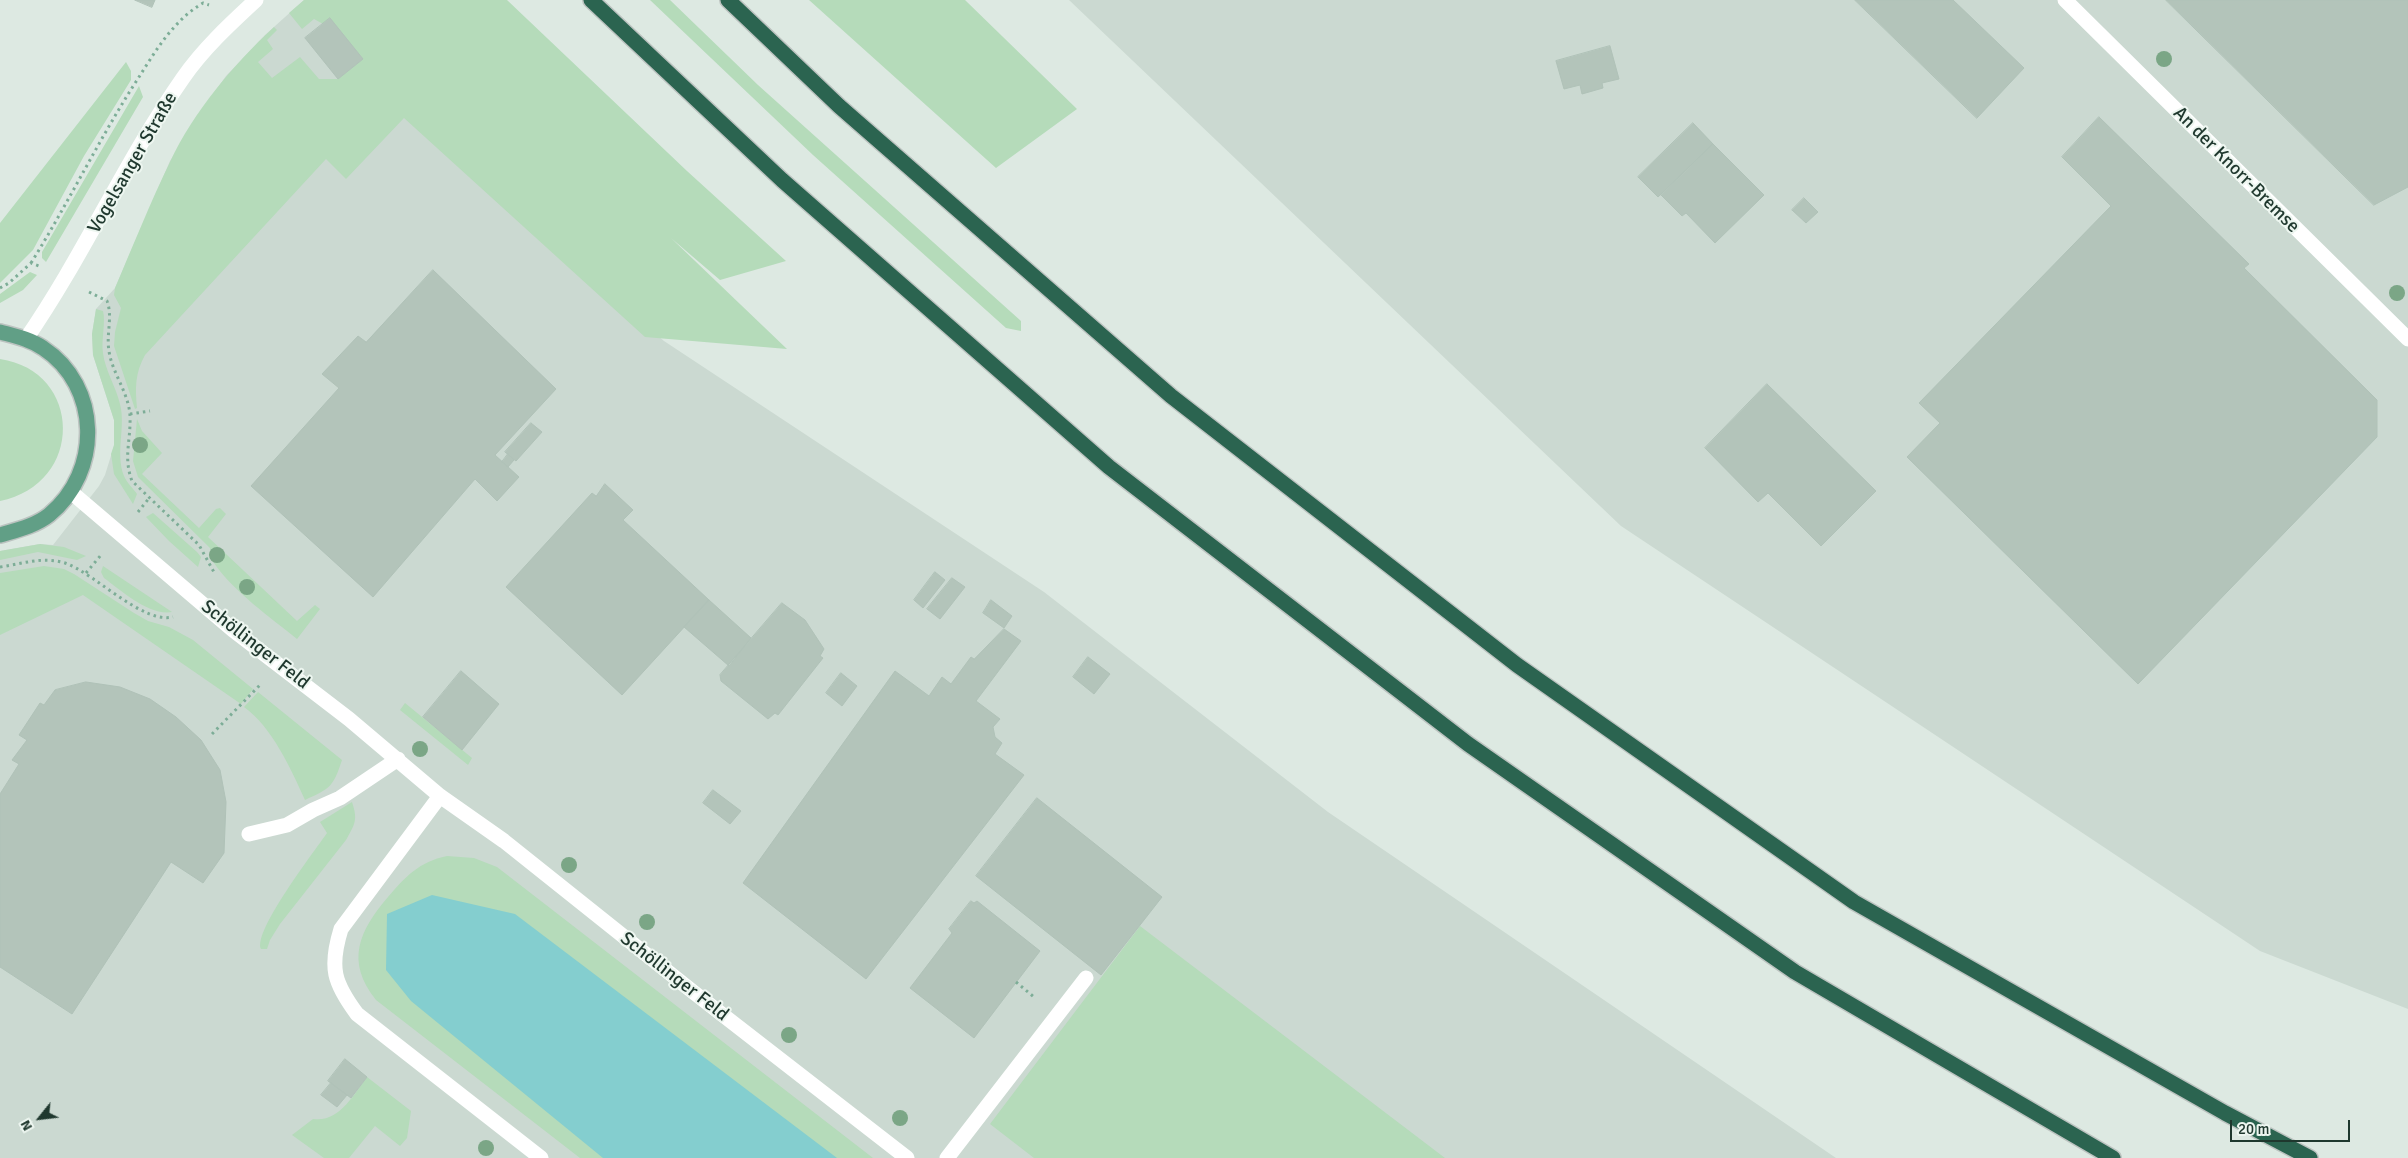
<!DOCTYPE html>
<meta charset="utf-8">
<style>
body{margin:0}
#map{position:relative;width:2408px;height:1158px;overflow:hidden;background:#dde9e2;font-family:Signika,sans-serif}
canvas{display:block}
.north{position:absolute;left:15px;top:1093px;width:50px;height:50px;-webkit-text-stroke:4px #edf6f0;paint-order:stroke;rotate:241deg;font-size:14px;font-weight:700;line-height:20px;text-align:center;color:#1f382e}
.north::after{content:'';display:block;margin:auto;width:18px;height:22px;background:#1f382e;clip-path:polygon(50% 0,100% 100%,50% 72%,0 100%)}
.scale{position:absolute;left:2230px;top:1120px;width:120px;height:22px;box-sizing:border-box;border:2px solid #1f382e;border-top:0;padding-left:6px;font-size:15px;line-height:18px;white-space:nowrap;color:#1f382e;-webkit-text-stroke:4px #edf6f0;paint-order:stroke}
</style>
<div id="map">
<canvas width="2408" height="1158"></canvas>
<div class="north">N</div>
<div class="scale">20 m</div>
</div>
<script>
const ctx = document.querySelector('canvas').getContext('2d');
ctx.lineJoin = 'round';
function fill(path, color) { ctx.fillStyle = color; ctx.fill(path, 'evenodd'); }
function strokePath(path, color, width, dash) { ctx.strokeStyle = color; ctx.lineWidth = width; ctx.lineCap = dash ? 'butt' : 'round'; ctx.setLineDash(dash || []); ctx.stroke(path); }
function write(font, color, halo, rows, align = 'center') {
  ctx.font = font + ' Signika,sans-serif'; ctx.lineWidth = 4; ctx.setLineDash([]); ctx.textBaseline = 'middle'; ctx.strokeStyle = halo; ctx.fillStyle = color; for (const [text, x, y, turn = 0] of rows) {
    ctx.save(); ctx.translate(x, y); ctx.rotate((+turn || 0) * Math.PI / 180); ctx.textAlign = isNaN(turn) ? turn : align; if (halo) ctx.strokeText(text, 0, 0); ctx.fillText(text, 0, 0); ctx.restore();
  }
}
fill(new Path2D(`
 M304 0H319L409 116 664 341 1044 592 1328 812 1836 1158H0V551L40 544 53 545 99 486 105 475 114 446V420L93 355 92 334 96 309 115 288 170 161 198 115 226 76 265 35Z
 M1069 0H2408V1009L2260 951 1621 526Z`), '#cbd9d1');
fill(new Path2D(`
 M304 0H507L687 171 786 261 720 280 671 238 787 349 645 337 404 118 346 179 326 159 145 355C135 373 135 388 137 408L135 409 114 346 115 332 121 308 114 295 115 288C133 246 150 203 170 162 194 111 233 65 274 27L277 30 267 40 273 49 258 62 272 78 300 57 319 79H338L363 59 330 19 323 24 314 19 302 29 289 13Z
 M650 0H670L758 85 1021 321V331L1006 328 813 155Z
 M809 0H965L1077 109 996 168Z
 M126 62 131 71V80L84 156 33 250 0 283V223Z
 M139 86 143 97 46 262 42 258V252Z
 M30 272 37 275 23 290 0 303V294Z
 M96 309 103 311C106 321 101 341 103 353 105 370 116 387 120 404 126 427 115 453 124 476 127 483 133 488 137 494L133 504 114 474 111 454 114 445V420L93 355 92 334Z
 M0 359C83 371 85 484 0 501Z
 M137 419 142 431 162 453 142 474 199 528 216 509 220 508 226 514 208 537 297 621 315 605 320 609 297 639C270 617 234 592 214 563 211 559 211 553 210 548L138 477 133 461Z
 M153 513 197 552 201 557 198 567 169 541 146 517Z
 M40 544 64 547 86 556 77 560 38 552 0 560V551Z
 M44 566 64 569 74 574 134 613 148 621 169 627 193 640 253 689 241 704 83 595 0 635V573Z
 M103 566 172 612C149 616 122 591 104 578L101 572Z
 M258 692 342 760C333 787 331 788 305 800 291 769 272 727 244 707Z
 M405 703 472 758 468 765 400 710Z
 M352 802C358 820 355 824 346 840L280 924 270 940 267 949H261C253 931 314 852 327 833L320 822Z
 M447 856 474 858 497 867 873 1158H580L376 1000C345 961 359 931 388 897 406 876 419 862 447 856Z
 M1140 926 1445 1158H1034L990 1124Z
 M367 1077 411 1111 407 1138 400 1146 375 1126 349 1158H324L292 1135 313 1119C339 1123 354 1094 367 1077Z`), '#b5dbba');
fill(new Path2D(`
 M432 895 515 914 837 1158H603L411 1001 386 970 387 914Z`), '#84cecf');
const building = new Path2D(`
 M135 0H155L152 7Z
 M1855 0H1953L2024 68 1977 118Z
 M2166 0H2408V187L2374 205Z
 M330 18 363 59 338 79 305 38Z
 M1610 46 1619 79 1602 83 1603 88 1582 94 1580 85 1564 89 1556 61Z
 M2099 117 2249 264 2244 268 2377 400V437L2138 684 1907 457 1940 423 1919 403 2111 206 2062 157Z
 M1693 123 1713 144 1658 197 1638 177Z
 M1713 144 1764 195 1715 243 1686 213 1682 216 1661 195Z
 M1804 198 1818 212 1806 223 1792 210Z
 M433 270 556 389 495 455 519 477 497 501 475 479 373 597 251 486 339 388 322 374 358 336 366 342Z
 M1767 384 1876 491 1821 546 1768 493 1758 502 1705 448Z
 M531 423 542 432 516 461 505 452Z
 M508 454 514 460 508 467 502 462Z
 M605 484 633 510 623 520 709 600 622 695 506 587 592 493 596 496Z
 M935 572 945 580 923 608 914 600Z
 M952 578 965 587 940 619 927 609Z
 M709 600 751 638 729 666 684 627Z
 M991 600 1012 616 1004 628 983 613Z
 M782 603 805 620 824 649 820 656 823 658 778 715 775 713 768 719 721 681 720 675Z
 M1004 629 1021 641 976 701 1000 719 993 727 995 737 1002 743 995 754 1024 775 866 979 743 883 895 671 929 696 942 677 951 684 971 657 974 659Z
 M1088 657 1110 674 1094 694 1073 677Z
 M461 671 499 704 462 750 423 717Z
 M841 673 857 686 842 706 826 693Z
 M86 682 120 687 150 699 176 717 201 740 220 770 226 802 224 853 203 883 171 862 72 1014 0 967V794L19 764 12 760 27 740 19 735 40 703 44 705 55 690Z
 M713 790 741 811 730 824 703 803Z
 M1037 798 1162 897 1101 975 976 876Z
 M971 901 974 903 977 901 1040 951 974 1038 910 988 952 933 949 929Z
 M345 1059 367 1077 351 1098 328 1081Z
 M331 1083 347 1095 337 1107 321 1095Z`);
fill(building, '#b3c4ba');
strokePath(building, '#b0c2b8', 1);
const major = new Path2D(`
 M0 332C15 336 30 339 43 348 101 386 102 472 49 515 35 526 17 530 0 535`);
const highway = new Path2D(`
 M591 0 782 180 1109 467 1468 744 1795 972 2113 1158
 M728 0 839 106 1171 396 1517 665 1854 902 2225 1113 2310 1158`);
strokePath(major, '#bcc3c0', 18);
strokePath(highway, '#bcc3c0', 18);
strokePath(new Path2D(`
 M31 263C69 202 100 137 139 77 156 50 174 20 203 3L209 5
 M0 288 9 283 31 263 39 266
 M89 292 107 301C113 317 106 334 109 351 112 373 129 393 130 416 131 441 123 457 132 481L199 545 215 574
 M130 414 150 411
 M138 512 150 497
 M0 567C22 564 43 556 65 563 96 574 142 624 173 617
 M86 573 101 555
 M212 734 260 685
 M1016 982 1034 997`), '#7dad97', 3, [2.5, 4]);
strokePath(new Path2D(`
 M2065 0 2408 339
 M26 339C84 255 125 161 183 78 203 49 230 24 256 0
 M71 492 233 630 349 719 440 796 504 841 692 991 907 1158
 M440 796 341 929C329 968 334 983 357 1014L541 1158
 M249 834 287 825 313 810 340 798 398 759
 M947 1158 1086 978`), '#fff', 15);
strokePath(major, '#619f86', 15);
strokePath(highway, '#2b6450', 15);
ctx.fillStyle = '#7ba686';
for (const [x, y] of [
 [2164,59],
 [2397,293],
 [140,445],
 [217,555],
 [247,587],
 [420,749],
 [569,865],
 [647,922],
 [789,1035],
 [900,1118],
 [486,1148]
]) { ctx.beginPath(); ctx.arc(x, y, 8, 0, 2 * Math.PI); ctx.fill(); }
write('19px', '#1f382e', '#edf6f0', [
 ["Vogelsanger Straße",133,163,-60],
 ["An der Knorr-Bremse",2236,170,45],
 ["Schöllinger Feld",255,645,38],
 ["Schöllinger Feld",674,977,38]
]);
</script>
